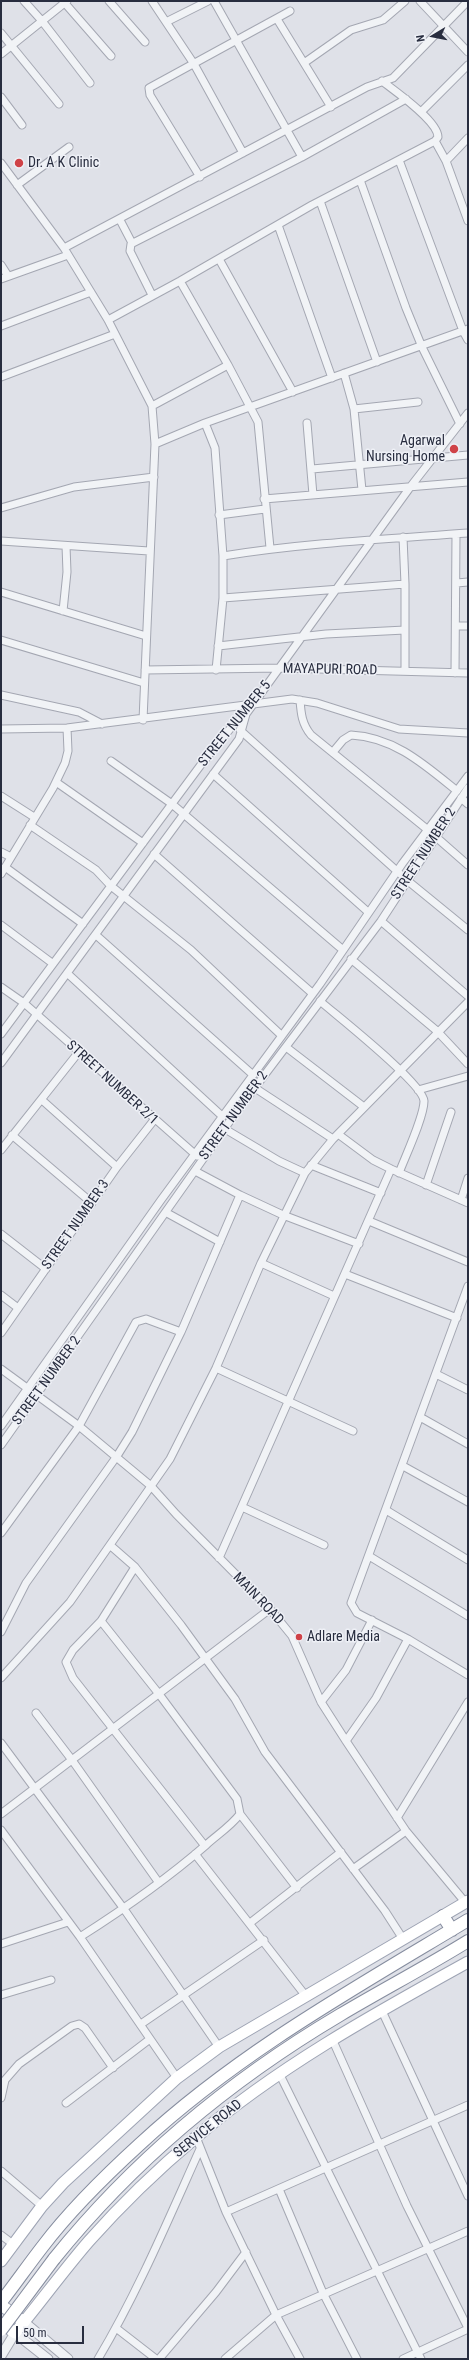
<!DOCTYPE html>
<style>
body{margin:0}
#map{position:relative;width:469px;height:2360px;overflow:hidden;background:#dfe1e8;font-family:"Roboto Condensed",sans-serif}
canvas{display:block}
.frame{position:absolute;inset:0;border:2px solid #282d3f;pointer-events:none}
.north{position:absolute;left:413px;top:16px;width:40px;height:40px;-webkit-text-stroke:3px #eef0f6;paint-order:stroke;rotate:260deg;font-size:11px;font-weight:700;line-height:16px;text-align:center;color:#282d3f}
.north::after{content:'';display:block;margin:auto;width:14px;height:18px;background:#282d3f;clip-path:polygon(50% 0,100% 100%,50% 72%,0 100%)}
.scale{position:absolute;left:16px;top:2326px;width:68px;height:18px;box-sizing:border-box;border:2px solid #282d3f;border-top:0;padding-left:5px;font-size:12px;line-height:14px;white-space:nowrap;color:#282d3f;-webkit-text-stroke:3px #eef0f6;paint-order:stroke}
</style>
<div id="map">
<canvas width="469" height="2360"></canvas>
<div class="frame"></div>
<div class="north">N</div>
<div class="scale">50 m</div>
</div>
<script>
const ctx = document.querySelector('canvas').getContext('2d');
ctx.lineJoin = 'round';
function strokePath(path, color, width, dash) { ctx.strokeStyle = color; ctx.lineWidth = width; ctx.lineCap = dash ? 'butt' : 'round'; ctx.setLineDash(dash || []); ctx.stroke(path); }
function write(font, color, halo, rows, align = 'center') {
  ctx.font = font + ' "Roboto Condensed",sans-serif'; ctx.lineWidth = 3; ctx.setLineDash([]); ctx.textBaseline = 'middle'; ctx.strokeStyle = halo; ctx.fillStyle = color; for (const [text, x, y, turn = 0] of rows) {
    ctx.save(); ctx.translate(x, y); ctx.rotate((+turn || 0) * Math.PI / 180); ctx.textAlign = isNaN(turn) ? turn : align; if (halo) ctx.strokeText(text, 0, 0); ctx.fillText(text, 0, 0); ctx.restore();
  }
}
const minor = new Path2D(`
 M24 1 42 21 90 83
 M63 1 111 56
 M109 1 145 42
 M152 1 194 64 243 153
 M214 1 302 157
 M420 1 468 52
 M277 19 331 107
 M166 22 208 1
 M1 33 59 104
 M1 54 67 1
 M304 63 351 30 383 20 405 1
 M1 97 22 125
 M421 112 468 65
 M435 141 446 161 468 221
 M399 160 463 331 468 340
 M446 161 468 138
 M1 163 64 248 108 320 152 406 155 444 143 720
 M200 177 150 95 149 88 290 11
 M360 180 406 308 422 347 460 424
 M17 185 69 147
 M320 201 377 362
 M120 220 132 243
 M278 225 332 378
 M64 248 367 87 393 78 468 1
 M219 259 293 392
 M1 265 8 276
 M1 279 68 255
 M180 281 228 365 258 422 270 548
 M152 295 130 251 131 244 302 157 406 99
 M108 320 180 281 312 205 435 141 438 137C438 121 395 91 382 81
 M1 326 91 292
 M344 373 354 409 362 490
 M1 377 115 334
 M152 406 228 365
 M354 409 418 402
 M205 423 215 448 223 556V598L216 670
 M307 423 313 495
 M155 444 205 423 468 329
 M312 469 468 455
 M264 499 468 482
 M1 508 74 487 154 477
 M219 515 265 509
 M403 537 405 584V671
 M1 541 149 551
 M223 556C304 543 386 539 468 533
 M457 583 468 582
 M1 592 146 636
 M223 598 405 584
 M63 611 67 572 66 546
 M456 626H468
 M1 640 144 683
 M218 646 326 634 405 630
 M145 670 280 668 468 673
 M455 673 456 534
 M1 695 79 712 102 724
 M300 700C301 714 302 724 311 735L428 830
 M1 729 67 728 292 699 317 703 399 729 468 733
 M240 730 408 881 468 930
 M333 752 343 740 351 735C394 737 425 765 457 791
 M111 761 172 804 343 950
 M213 774 368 912
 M56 782 143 843
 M1 796 34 817
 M461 798 468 804
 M30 825 96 870 111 886 191 950 281 1035
 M436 837 468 865
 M1 852 11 857
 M154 854 312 993
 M5 867 83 924
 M1 874 53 788 65 763 68 751 67 728
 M381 921 468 996
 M1 925 52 963
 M96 935 252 1074
 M351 959 437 1031 468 1064
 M67 973 222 1116
 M1 987 24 1003 197 1156
 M320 1001C337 1016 423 1083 424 1101 424 1117 405 1157 399 1173
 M1 1034 200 766 234 724 246 714 411 486 468 413
 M286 1047 364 1107
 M1 1063 239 739 246 714
 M255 1088 333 1139
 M418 1090 468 1076
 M42 1100 117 1167
 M225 1129 279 1161 305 1173
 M338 1134 373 1160 391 1169 468 1203
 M12 1135 92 1203
 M1 1150 78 1053
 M311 1165 381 1193
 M426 1185 451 1112
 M240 1195 283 1215 359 1244
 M461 1200 468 1178
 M167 1213 220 1242
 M369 1221 468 1262
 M1 1234 46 1269
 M261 1263 334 1296
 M345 1274 457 1318
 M468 1286 351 1603 357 1613 408 1639 468 1675
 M1 1295 18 1308
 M1 1333 117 1167 154 1120
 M216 1368 353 1431
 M1 1369 79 1426 151 1486 176 1514 270 1609 292 1636 321 1702 346 1741 406 1831 465 1902
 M436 1374 468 1390
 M420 1417 468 1444
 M1 1426 161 1200 320 984 402 864 468 776
 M1 1445 232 1118 381 921 468 788
 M403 1466 468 1502
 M242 1507 324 1545
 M386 1510 468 1560
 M1 1533 79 1426 136 1322 146 1319 181 1332
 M111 1546 135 1567 181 1625 235 1699 265 1752 385 1911 403 1939
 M369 1556 468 1616
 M219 1558 391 1169
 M135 1567 101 1621 73 1650 66 1662 73 1678 205 1846
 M1 1632 26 1583 117 1456 132 1432 181 1332 240 1195 195 1171
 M1 1678 70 1602 170 1459 216 1368 261 1263 305 1173 333 1139 468 1002
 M321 1702 346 1670 372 1620
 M36 1713 72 1760 159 1883
 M346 1741 376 1698 408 1639
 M1 1743 124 1909 219 2047
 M1 1814 270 1609
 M240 1814 297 1888
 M397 1818 468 1702
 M1 1830 80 1937 177 2078
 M195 1854 305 1995
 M353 1869 406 1831
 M250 1923 341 1852
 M80 1937C124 1909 167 1879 206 1845 217 1835 231 1826 240 1814L237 1799 159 1694 101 1621
 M1 1944 68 1922
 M1 1995 51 1980
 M382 2011 468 2196
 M141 2024 264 1940
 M333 2041 407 2206 468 2328
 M280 2075 421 2359
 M1 2098 5 2080 19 2064 72 2026 79 2024 85 2028 113 2068
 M66 2103 150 2039
 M196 2137 226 2212 276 2315 468 2231
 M1 2171 42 2206
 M279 2189 323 2293 357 2359
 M226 2212 468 2105
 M1 2235 13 2244
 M116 2328 156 2359
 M98 2359C138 2292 168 2220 200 2149
 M159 2359 216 2292 246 2252
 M225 2359 276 2315 300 2359
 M403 2359 468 2329`);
const tertiary = new Path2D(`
 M24 2322 68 2359
 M1 2356 15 2333 48 2359`);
const primary = new Path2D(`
 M1 2261 42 2206 63 2183 177 2078 219 2047 468 1901
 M1 2305 20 2319
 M1 2323 15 2333C40 2303 63 2271 89 2241 121 2205 157 2170 195 2138 276 2068 374 2014 468 1962`);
const trunk = new Path2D(`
 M443 1916 452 1930
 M54 2259C133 2161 232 2079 340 2015 382 1990 426 1967 468 1941
 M1 2302C15 2284 29 2264 43 2246 71 2209 106 2175 140 2144 238 2053 355 1988 468 1920`);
strokePath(minor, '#a4a7b2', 9);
strokePath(tertiary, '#a4a7b2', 11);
strokePath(primary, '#9ea4b4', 13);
strokePath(trunk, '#868d9f', 14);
strokePath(minor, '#f1f3f6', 7);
strokePath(tertiary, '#f1f3f6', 9);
strokePath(primary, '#fff', 11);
strokePath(trunk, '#fff', 12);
const trunkBridge = new Path2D(`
 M1 2330 54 2259`);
strokePath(trunkBridge, '#868d9f', 14, []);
strokePath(trunkBridge, '#fff', 12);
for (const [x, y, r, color] of [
 [19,163,5,"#cf4247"],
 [454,449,5,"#cf4247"],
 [299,1637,4,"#cf4247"]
]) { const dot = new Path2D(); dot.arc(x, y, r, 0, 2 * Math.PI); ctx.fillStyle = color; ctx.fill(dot); strokePath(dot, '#eef0f6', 1.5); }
write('14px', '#282d3f', '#eef0f6', [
 ["Dr. A K Clinic",28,163],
 ["Agarwal",445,441,"right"],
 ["Nursing Home",445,457,"right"],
 ["Adlare Media",307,1637]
], 'left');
write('14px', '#282d3f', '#eef0f6', [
 ["MAYAPURI ROAD",330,670,1],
 ["STREET NUMBER 5",235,724,-51],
 ["STREET NUMBER 2",424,854,-57],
 ["STREET NUMBER 2/1",112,1083,42],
 ["STREET NUMBER 2",234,1116,-54],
 ["STREET NUMBER 3",76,1225,-55],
 ["STREET NUMBER 2",47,1381,-54],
 ["MAIN ROAD",258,1599,46],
 ["SERVICE ROAD",208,2129,-39]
]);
</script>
